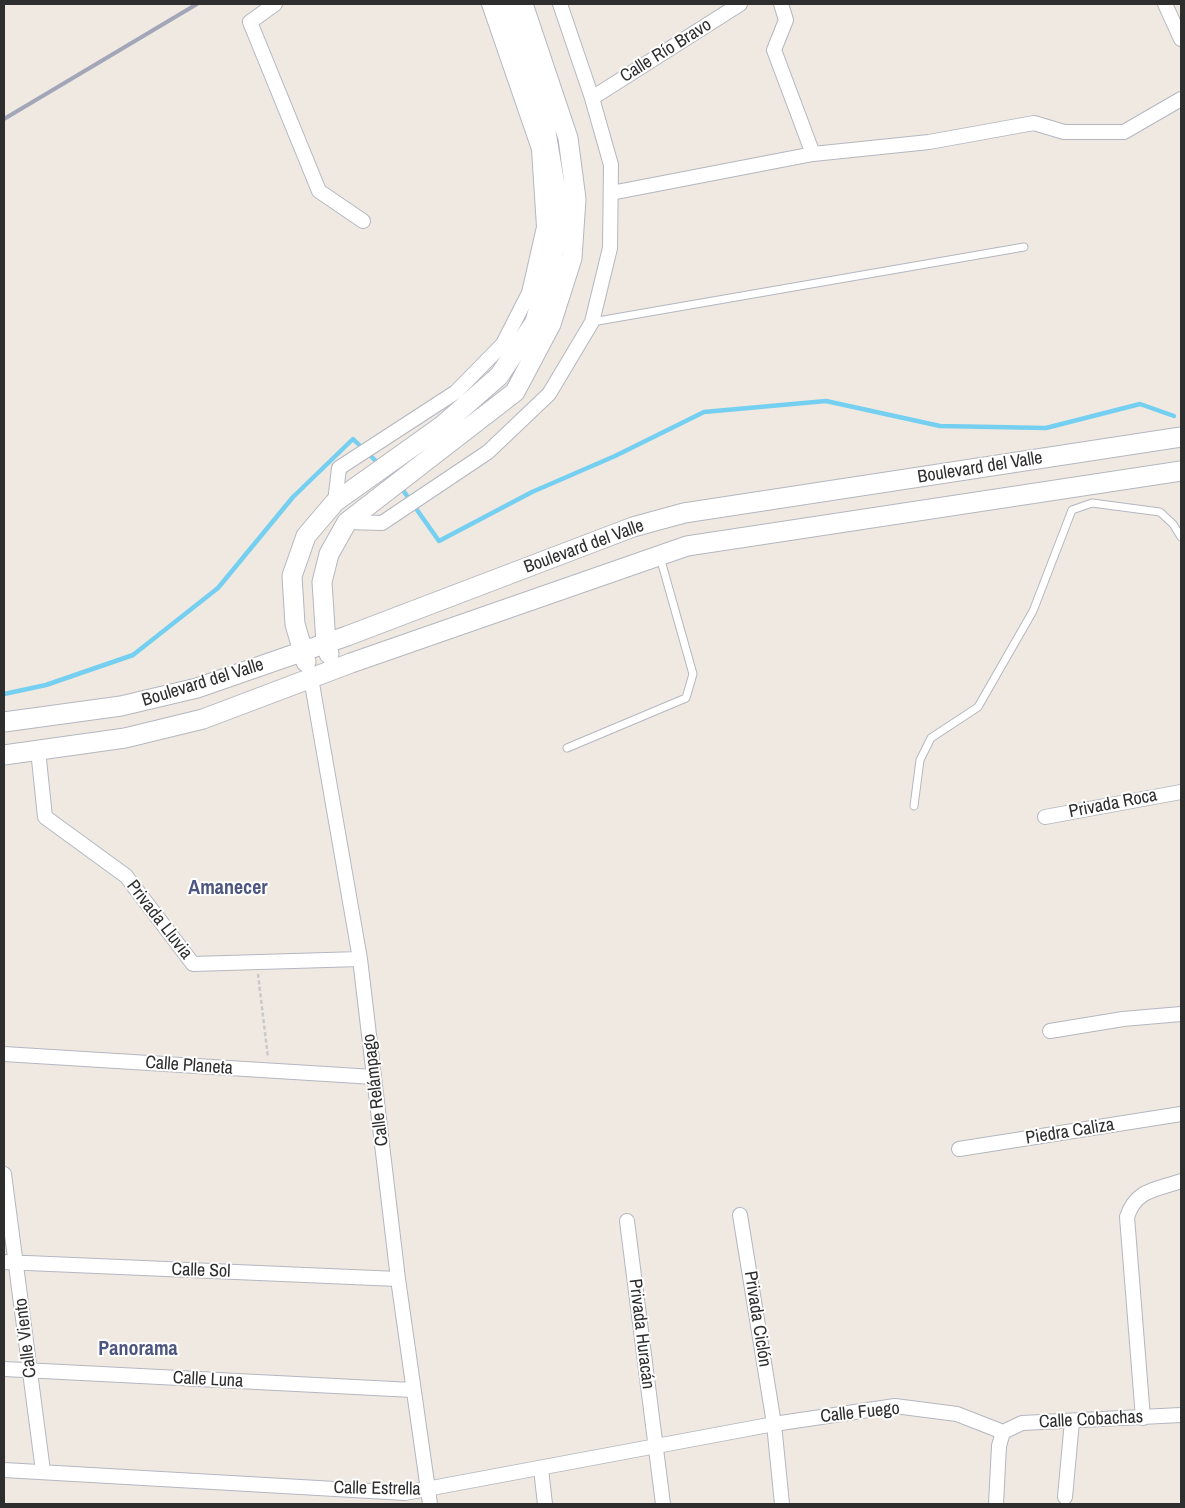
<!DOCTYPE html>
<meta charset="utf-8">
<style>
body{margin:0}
#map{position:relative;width:1185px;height:1508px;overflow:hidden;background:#efe9e1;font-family:"Archivo Narrow",sans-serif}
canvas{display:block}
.frame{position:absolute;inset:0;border:5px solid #2e2e2e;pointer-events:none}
</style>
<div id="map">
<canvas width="1185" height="1508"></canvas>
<div class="frame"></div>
</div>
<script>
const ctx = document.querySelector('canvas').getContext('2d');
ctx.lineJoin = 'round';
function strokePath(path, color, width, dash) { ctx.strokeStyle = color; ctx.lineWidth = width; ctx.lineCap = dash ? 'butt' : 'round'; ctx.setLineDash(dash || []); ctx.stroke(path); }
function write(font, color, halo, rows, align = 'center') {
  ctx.font = font + ' "Archivo Narrow",sans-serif'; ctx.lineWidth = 4; ctx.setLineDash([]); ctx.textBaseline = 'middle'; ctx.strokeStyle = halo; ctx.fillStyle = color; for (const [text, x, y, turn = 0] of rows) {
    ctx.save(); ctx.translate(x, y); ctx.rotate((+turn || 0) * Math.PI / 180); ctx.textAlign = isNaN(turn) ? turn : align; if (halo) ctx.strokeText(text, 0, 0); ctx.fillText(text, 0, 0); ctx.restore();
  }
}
strokePath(new Path2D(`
 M400 486 439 541 532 492 615 456 704 412 826 401 940 426 1046 428 1140 404 1174 416
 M4 694 46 685 133 655 218 588 293 497 353 439 379 464`), '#75cff0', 4.5);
const lane = new Path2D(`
 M592 322 1024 247
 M567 748 686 698 693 674 660 557
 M914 806 920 760 931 738 978 707 1033 611 1072 510 1092 503 1160 512 1173 524 1181 537`);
const street = new Path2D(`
 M275 4 250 22 319 191 363 221
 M781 4 786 20 774 50 813 154 929 142 1034 123 1064 132H1124L1181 99
 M1165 4 1181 39
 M592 98 740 4
 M611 193 813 154
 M335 502 339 468 456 392 503 344 529 293 544 227 539 149 489 4
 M347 522 382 523 488 452 549 394 592 322 610 248 611 165 592 98 560 4
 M311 678 360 959 398 1279 430 1504
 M38 750 45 817 126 876 193 964 360 959
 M1045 817 1181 792
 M1050 1031 1123 1019 1181 1014
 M4 1054 374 1077
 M959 1149 1181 1114
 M4 1174 43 1471
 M740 1215 774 1424 782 1504
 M627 1221 663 1504
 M4 1262 398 1279
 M4 1369 413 1390
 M1143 1418 1127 1217C1136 1189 1156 1190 1181 1181
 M1003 1432 1022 1423 1181 1415
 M541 1469 545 1504
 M4 1470 405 1493 774 1424 895 1406 957 1414 1003 1432
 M1065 1497 1072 1421
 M996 1504 999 1446 1003 1432`);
const secondary = new Path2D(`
 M329 654 326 643 322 582 329 554 347 522 515 392 551 324 572 258 576 199 568 138 523 4
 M306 662 295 624 292 576 306 536 335 502 443 425 499 376 535 322 553 255 558 203 546 132 503 4
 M4 722 121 706 197 688 347 636 633 527 684 513 1181 437
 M4 755 125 738 203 719 351 663 687 546 1181 471`);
strokePath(lane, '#b4b7c1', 9);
strokePath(street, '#b4b7c1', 16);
strokePath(secondary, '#b4b7c1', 21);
strokePath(new Path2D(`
 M258 974 268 1058`), '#c9c9c9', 2.5, [4, 2.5]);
strokePath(lane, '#fff', 7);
strokePath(street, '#fff', 14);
strokePath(secondary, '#fff', 19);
strokePath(new Path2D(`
 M4 119 197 4`), '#a3a6b8', 4);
write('18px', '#2e2e2e', '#fff', [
 ["Calle Río Bravo",666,51,-32],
 ["Boulevard del Valle",980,468,-9],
 ["Boulevard del Valle",584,547,-20],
 ["Boulevard del Valle",203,683,-17],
 ["Privada Roca",1113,804,-11],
 ["Privada Lluvia",159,920,52],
 ["Calle Planeta",189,1066,4],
 ["Calle Relámpago",376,1090,-97],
 ["Piedra Caliza",1070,1132,-9],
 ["Calle Sol",201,1271,2],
 ["Privada Ciclón",757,1319,81],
 ["Privada Huracán",641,1334,83],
 ["Calle Viento",26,1338,-97],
 ["Calle Luna",208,1380,3],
 ["Calle Fuego",860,1413,-6],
 ["Calle Cobachas",1091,1420,-3],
 ["Calle Estrella",377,1489,1]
]);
write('bold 20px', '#4d5680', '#fff', [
 ["Amanecer",228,889],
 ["Panorama",138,1350]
]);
</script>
